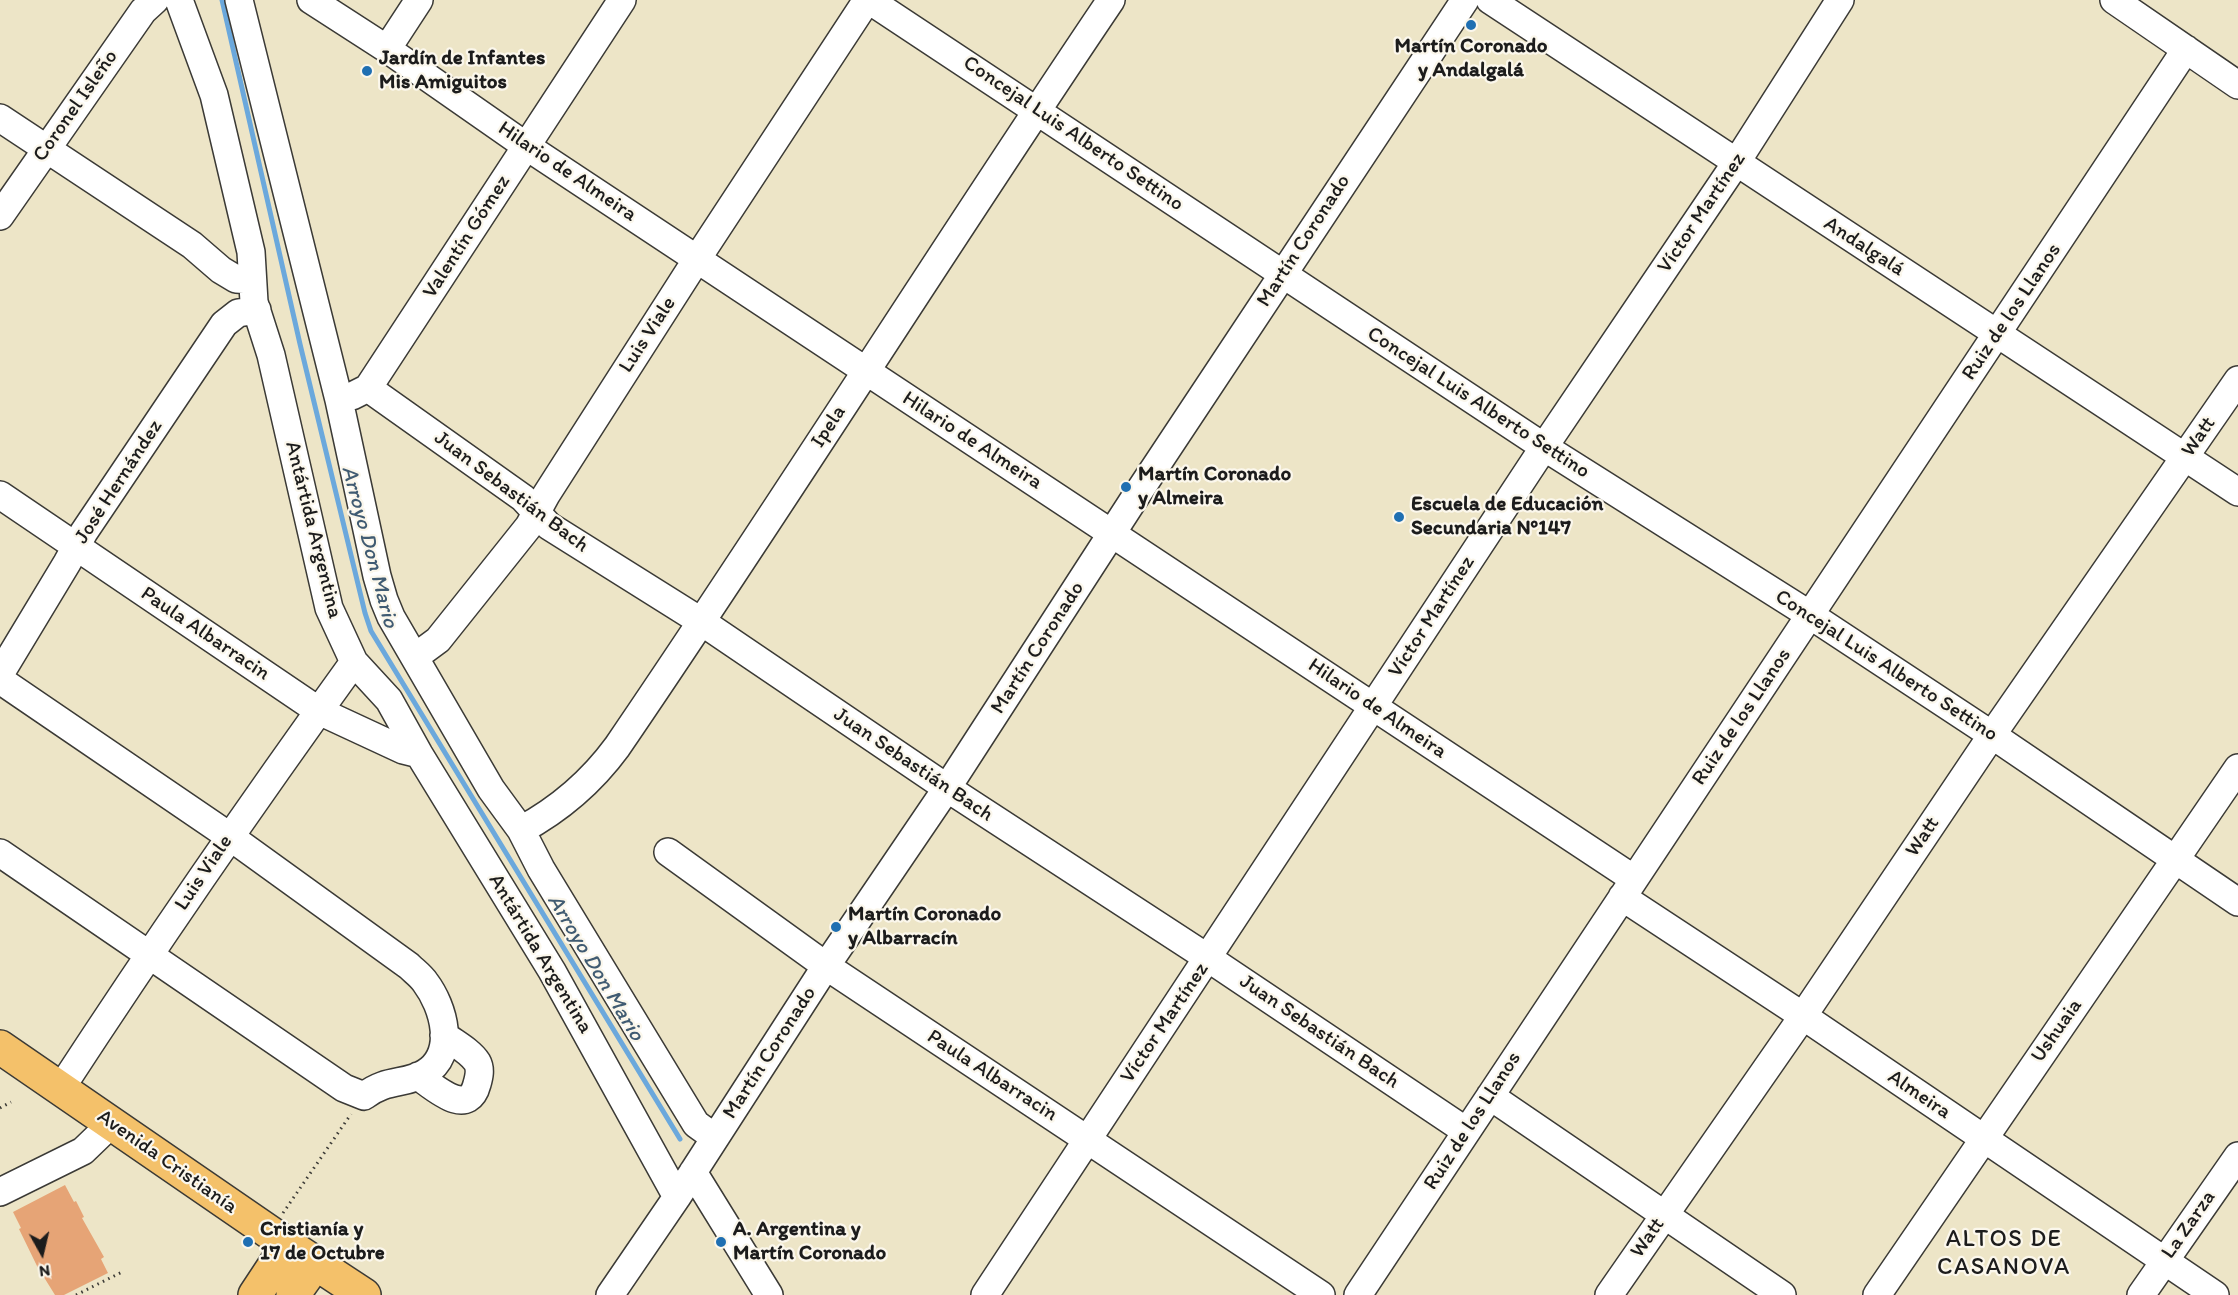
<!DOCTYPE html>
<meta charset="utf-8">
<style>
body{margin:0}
#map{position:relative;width:2238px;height:1295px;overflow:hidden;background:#ede5c7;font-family:Itim,sans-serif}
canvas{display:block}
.north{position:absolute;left:12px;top:1223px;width:60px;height:60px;-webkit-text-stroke:4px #fbf7ec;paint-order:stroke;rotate:172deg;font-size:16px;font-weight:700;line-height:24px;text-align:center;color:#1c1c1c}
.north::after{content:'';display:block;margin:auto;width:21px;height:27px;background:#1c1c1c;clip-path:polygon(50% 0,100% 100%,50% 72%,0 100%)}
</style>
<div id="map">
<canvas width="2238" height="1295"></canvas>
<div class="north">N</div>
</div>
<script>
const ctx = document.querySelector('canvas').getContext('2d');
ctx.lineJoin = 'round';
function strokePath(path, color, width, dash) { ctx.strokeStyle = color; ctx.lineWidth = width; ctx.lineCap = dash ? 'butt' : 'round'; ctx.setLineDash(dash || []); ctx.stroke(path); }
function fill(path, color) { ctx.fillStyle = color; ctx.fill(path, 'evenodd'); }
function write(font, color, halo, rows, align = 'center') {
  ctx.font = font + ' Itim,sans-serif'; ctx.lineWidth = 4.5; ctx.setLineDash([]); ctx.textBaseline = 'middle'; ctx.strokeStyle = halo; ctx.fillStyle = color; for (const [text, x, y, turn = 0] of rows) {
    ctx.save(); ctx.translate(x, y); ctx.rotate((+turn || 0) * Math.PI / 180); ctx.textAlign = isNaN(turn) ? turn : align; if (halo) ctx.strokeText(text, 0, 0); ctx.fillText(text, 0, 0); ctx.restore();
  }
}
strokePath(new Path2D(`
 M222 0 300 344 365 613 371 631 680 1139`), '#6ba8dc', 5);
fill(new Path2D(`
 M65 1185 74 1202 76 1201 84 1217 82 1218 104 1257 101 1259 108 1273 64 1295H55L37 1266 19 1229 21 1228 13 1212Z`), '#e6a476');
const minor = new Path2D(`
 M179 0 214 95 251 252 254 302 271 355 329 608 354 662 389 700 419 754 552 971 677 1197
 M239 0 339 400 377 576 384 600 391 617 491 789 521 830 541 869 696 1124 714 1137
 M311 0 387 49 526 146 1634 879
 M869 0 1544 447 1810 615 1992 735 2238 902
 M1490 0 2238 492
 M2114 0 2238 85
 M387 49 419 0
 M0 118 192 245 221 270 236 279 252 280
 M0 216 143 11 155 0
 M368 388 523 498 549 526 702 622 947 788 1208 958 1466 1131
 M352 396 368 388 622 0
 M0 495 319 711 403 750 419 754
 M415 657 438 640 529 526 546 495 697 259 867 0
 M0 674 67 563 84 532 224 324 238 313 257 310
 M0 680 229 836 409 966C414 971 421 976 425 982 444 1007 457 1054 425 1073 405 1085 387 1078 364 1096L344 1088 0 853
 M521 830C558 810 592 781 617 747 785 501 944 247 1111 0
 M668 852 826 966 1321 1295
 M1622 897 1803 1016 2215 1295
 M418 1076C434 1087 468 1119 477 1084 479 1077 481 1069 477 1062 470 1051 454 1043 444 1035
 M61 1088C155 944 253 802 354 662
 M1490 1096 1782 1295
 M693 1172 769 1295
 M0 1192 83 1151 111 1124
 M610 1295 677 1197 826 966 947 788 1136 496 1465 0
 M985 1295 1544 447 1736 163 1840 0
 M1358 1295 2186 49
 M1609 1295 1803 1016 1992 735 2238 380
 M1877 1295 2238 768
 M2141 1295 2238 1156`);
const major = new Path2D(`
 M0 1047 288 1245 364 1295
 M255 1295 288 1245
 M293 1295 315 1264`);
strokePath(minor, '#3b3a36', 30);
strokePath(major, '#3b3a36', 36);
strokePath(new Path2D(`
 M0 1108 11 1102
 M283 1213 351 1114
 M76 1295 122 1272`), '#3b3a36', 3, [1.5, 4.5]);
strokePath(minor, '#fff', 27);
strokePath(major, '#f4c16a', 33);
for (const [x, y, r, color] of [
 [1471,25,6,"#1f6fb2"],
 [367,71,6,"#1f6fb2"],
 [1126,487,6,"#1f6fb2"],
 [1399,517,6,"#1f6fb2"],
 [836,927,6,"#1f6fb2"],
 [248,1242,6,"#1f6fb2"],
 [721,1242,6,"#1f6fb2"]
]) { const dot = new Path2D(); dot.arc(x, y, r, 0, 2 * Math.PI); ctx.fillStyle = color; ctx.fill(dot); strokePath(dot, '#fbf7ec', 2); }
write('bold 21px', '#1c1c1c', '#fbf7ec', [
 ["Martín Coronado",1471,47,"center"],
 ["y Andalgalá",1471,71,"center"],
 ["Jardín de Infantes",379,59],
 ["Mis Amiguitos",379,83],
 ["Martín Coronado",1138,475],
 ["y Almeira",1138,499],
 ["Escuela de Educación",1411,505],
 ["Secundaria Nº147",1411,529],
 ["Martín Coronado",848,915],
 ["y Albarracín",848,939],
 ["Cristianía y",260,1230],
 ["17 de Octubre",260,1254],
 ["A. Argentina y",733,1230],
 ["Martín Coronado",733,1254]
], 'left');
write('21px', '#1c1c1c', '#fbf7ec', [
 ["Coronel Isleño",76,106,-55],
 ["Concejal Luis Alberto Settino",1073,134,34],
 ["Hilario de Almeira",567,172,34],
 ["Víctor Martínez",1702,213,-56],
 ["Valentín Gómez",467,237,-57],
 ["Martín Coronado",1304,241,-57],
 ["Andalgalá",1864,247,33],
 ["Ruiz de los Llanos",2012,312,-56],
 ["Luis Viale",648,335,-57],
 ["Concejal Luis Alberto Settino",1478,403,33],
 ["Ipela",829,427,-57],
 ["Watt",2199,437,-55],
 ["Hilario de Almeira",972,441,33],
 ["José Hernández",119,482,-57],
 ["Juan Sebastián Bach",511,492,37],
 ["Antártida Argentina",313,530,76],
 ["Víctor Martínez",1432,617,-57],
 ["Paula Albarracin",205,634,34],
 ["Martín Coronado",1038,648,-57],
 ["Concejal Luis Alberto Settino",1886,666,33],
 ["Hilario de Almeira",1377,709,34],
 ["Ruiz de los Llanos",1742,717,-56],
 ["Juan Sebastián Bach",913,765,34],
 ["Watt",1923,837,-56],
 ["Luis Viale",204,873,-56],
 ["Antártida Argentina",540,954,59],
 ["Víctor Martínez",1165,1023,-56],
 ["Ushuaia",2057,1031,-55],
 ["Juan Sebastián Bach",1319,1032,34],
 ["Martín Coronado",770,1053,-57],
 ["Paula Albarracin",992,1076,33],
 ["Almeira",1919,1095,34],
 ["Ruiz de los Llanos",1473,1121,-57],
 ["Avenida Cristianía",167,1162,35],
 ["La Zarza",2189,1225,-55],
 ["Watt",1648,1238,-55]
]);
write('italic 22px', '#405b72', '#fbf7ec', [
 ["Arroyo Don Mario",369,547,75],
 ["Arroyo Don Mario",595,968,59]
]);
ctx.letterSpacing = '1.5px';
write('24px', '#1c1c1c', '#fbf7ec', [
 ["ALTOS DE",2004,1240],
 ["CASANOVA",2004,1268]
]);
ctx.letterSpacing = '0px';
</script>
